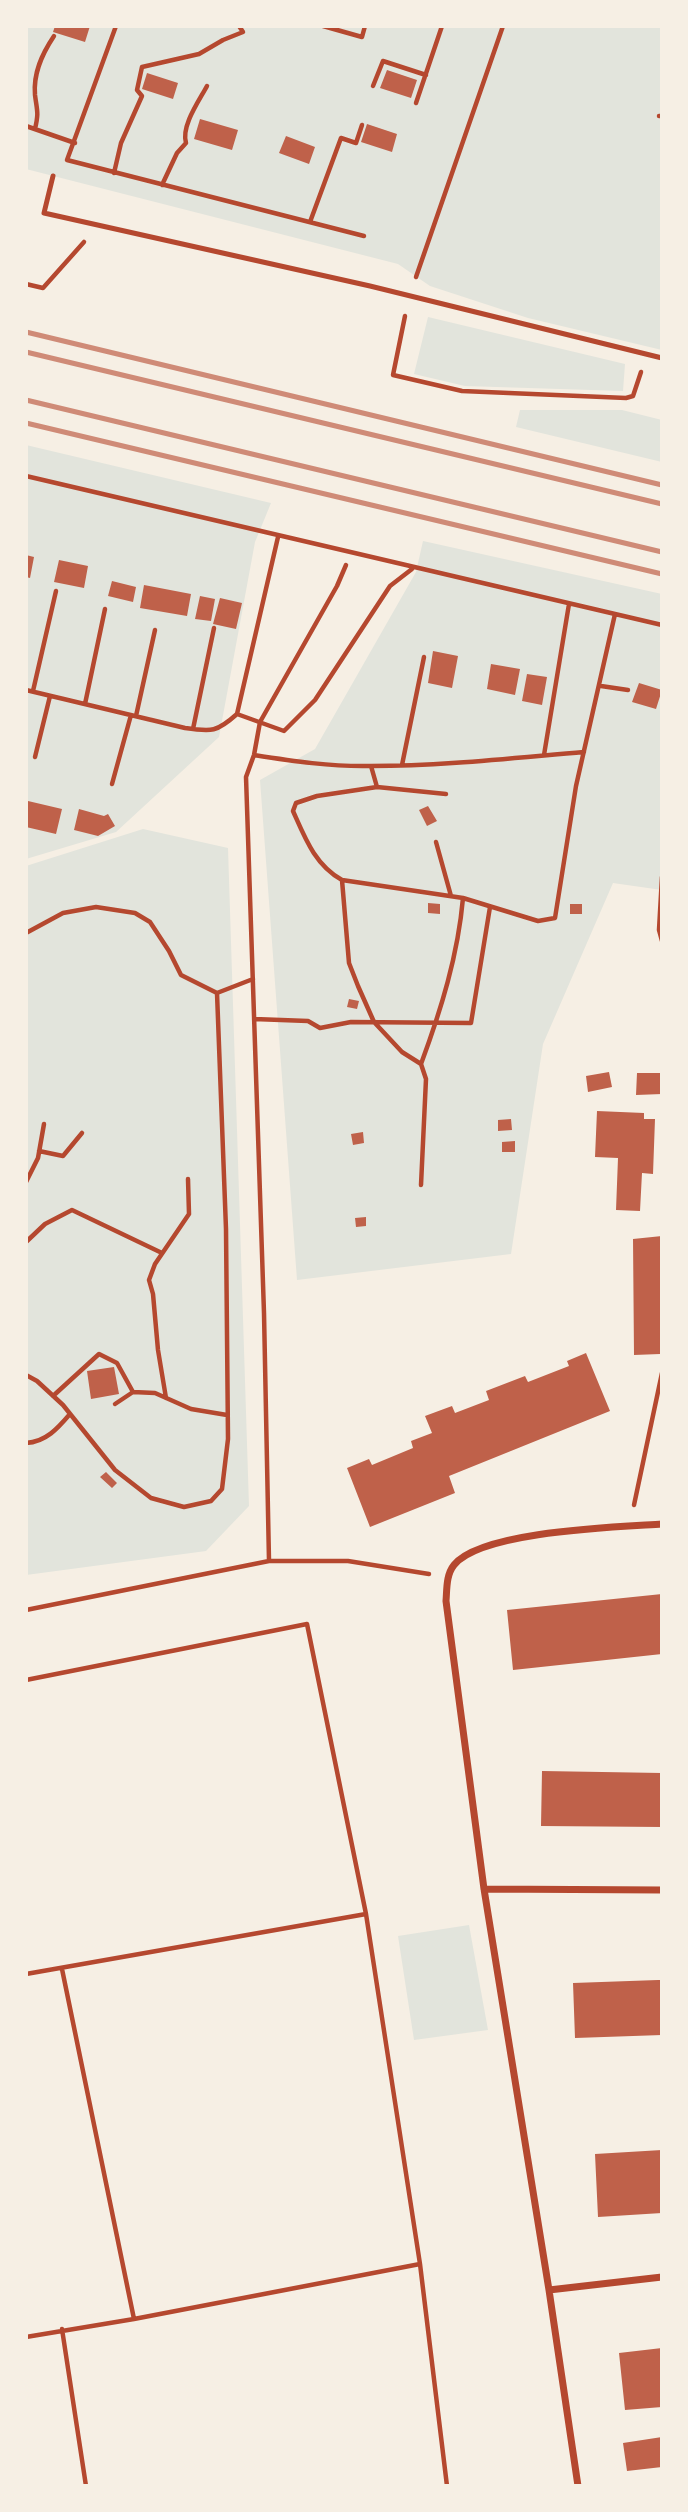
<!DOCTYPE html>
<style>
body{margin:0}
#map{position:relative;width:688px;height:2512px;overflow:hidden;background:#f6efe4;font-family:Inter,sans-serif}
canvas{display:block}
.frame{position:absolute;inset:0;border:28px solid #f6efe4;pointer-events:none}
</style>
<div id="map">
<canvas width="688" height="2512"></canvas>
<div class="frame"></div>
</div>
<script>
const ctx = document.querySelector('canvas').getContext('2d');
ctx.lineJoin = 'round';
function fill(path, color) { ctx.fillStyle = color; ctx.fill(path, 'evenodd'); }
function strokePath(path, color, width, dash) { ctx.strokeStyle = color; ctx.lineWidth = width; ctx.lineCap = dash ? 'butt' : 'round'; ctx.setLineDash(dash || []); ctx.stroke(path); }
fill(new Path2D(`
 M26 26H662V350L528 318 430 286 398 264 26 169Z
 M428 317 625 364 623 391 465 386 414 374Z
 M520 410H622L662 420V462L516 427Z
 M26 445 271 503 255 542 219 737 116 832 26 859Z
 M423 541 662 594V890L613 883 543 1044 511 1254 297 1280 260 780 315 749 416 572Z
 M143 829 228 848 249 1506 206 1551 26 1575V866Z
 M469 1925 488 2030 414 2040 398 1936Z`), '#e2e4dc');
fill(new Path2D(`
 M55 26H90L85 42 53 32Z
 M387 70 417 80 411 98 380 88Z
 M147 73 178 83 173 99 142 89Z
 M200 119 238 130 232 150 194 139Z
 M367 124 397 134 392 152 361 142Z
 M286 136 315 147 309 164 279 153Z
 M26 555 34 557 30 578 26 577Z
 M59 560 88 566 84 588 54 582Z
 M112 581 136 587 133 602 108 596Z
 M144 585 191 594 187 616 140 608Z
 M200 596 215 599 211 621 195 619Z
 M220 598 242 603 236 629 213 624Z
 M433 651 458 656 452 688 428 683Z
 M491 664 520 669 515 695 487 689Z
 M527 674 547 677 542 705 522 701Z
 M639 683 662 690 656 709 632 702Z
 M28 801 62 809 56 834 26 827Z
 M428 806 437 821 427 826 419 810Z
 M79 809 104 816 108 814 115 826 98 836 74 830Z
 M428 903 440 904V914L428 913Z
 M570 904H582V914H570Z
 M349 999 359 1001 357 1009 347 1007Z
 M609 1072 612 1087 588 1092 586 1076Z
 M637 1073H662V1094L636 1095Z
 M597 1111 644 1113V1119H655L653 1174 642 1173 640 1211 616 1210 618 1158 595 1157Z
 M511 1119 512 1130 498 1131V1120Z
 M363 1132 364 1143 353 1145 351 1134Z
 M515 1141V1152H502V1142Z
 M366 1217V1226L356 1227 355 1218Z
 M662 1236 660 1354 634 1355 633 1239Z
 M586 1353 610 1411 449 1476 455 1493 370 1527 347 1468 369 1459 372 1465 413 1448 411 1441 432 1433 425 1416 452 1406 455 1413 489 1400 486 1391 525 1376 528 1382 569 1366 567 1361Z
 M114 1367 119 1394 91 1399 87 1371Z
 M106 1472 117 1483 112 1488 100 1477Z
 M662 1594V1654L513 1670 507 1610Z
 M542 1771 662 1773V1827L541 1826Z
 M658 1980H662V2035L575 2038 573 1983Z
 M662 2150V2213L598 2217 595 2154Z
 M662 2348V2407L625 2410 619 2353Z
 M662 2437V2467L627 2471 623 2443Z`), '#bf614a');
strokePath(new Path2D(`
 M323 26 362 37 365 26
 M373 86 383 61 426 75
 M416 103 442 26
 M659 116H662
 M26 126 75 143
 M35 129C39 112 37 111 35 95 33 73 42 54 54 36
 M67 160 364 236
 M67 160 116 26
 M114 173 121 143 142 96 137 90 142 67 199 54 223 40 243 32 239 26
 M162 185 177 153 186 143C181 126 199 101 207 86
 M310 222 341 138 356 143 362 125
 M416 277 503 26
 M26 284 43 288 84 242
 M405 316 393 375 462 391 626 398 633 396 641 372
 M26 476 662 625
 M278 537 237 714 284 731 315 700 390 586 412 569
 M601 686 628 690
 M26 690 185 728C212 732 217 732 237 714
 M33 691 56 591
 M85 704 105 609
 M136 716 155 630
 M193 729 214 628
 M254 755C292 761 332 767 371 766 442 766 513 758 584 752
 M544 755 569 604
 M35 757 50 696
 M402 765 424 657
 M371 766 377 787 446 794
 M112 784 131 715
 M377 787 317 796 296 803 293 811C305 838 315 865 342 880L463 898 538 921 555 918 576 786 615 614
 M436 842 451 896
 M662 877 659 930 662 941
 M342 880 349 963 358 986 374 1022 402 1052 421 1064 426 1079 421 1185
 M26 933 63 913 96 907 135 913 150 922 169 951 181 975 217 993
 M254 1019 308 1021 320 1028 351 1022 471 1023 490 907
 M421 1064C441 1010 458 955 463 898
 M39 1151 63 1156 82 1133
 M26 1182 38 1158 44 1124
 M26 1242 45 1224 72 1210 162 1253
 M26 1375 37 1381 63 1405 115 1470 151 1498 184 1507 211 1501 222 1489 228 1439 226 1229 217 993 253 979
 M53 1396 99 1354 117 1363 133 1392
 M166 1398 158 1350 153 1294 149 1280 155 1264 189 1214 188 1179
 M115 1404 133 1392 155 1393 191 1409 227 1415
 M26 1443C46 1442 58 1428 70 1414
 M634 1505 662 1373
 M269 1561 264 1313 246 777 254 755 260 722 337 586 346 565
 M26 1610 269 1561H348L429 1574
 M26 1680 307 1624 366 1914 420 2264 447 2486
 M62 1969 134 2319
 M26 1974 366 1914
 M62 2329 86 2486
 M26 2337 134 2319 420 2264`), '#b5482f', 4.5);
strokePath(new Path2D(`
 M53 176 44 213 370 286 662 358`), '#b5482f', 5);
strokePath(new Path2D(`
 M484 1889 662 1890
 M549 2290 662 2277
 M578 2486 549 2290 484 1889 446 1601C447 1589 446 1575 454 1565 481 1531 617 1527 662 1524`), '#b5482f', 7);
strokePath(new Path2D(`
 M26 332 662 485
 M26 352 662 504
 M26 400 662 552
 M26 423 662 574`), '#cf8b77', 5);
</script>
